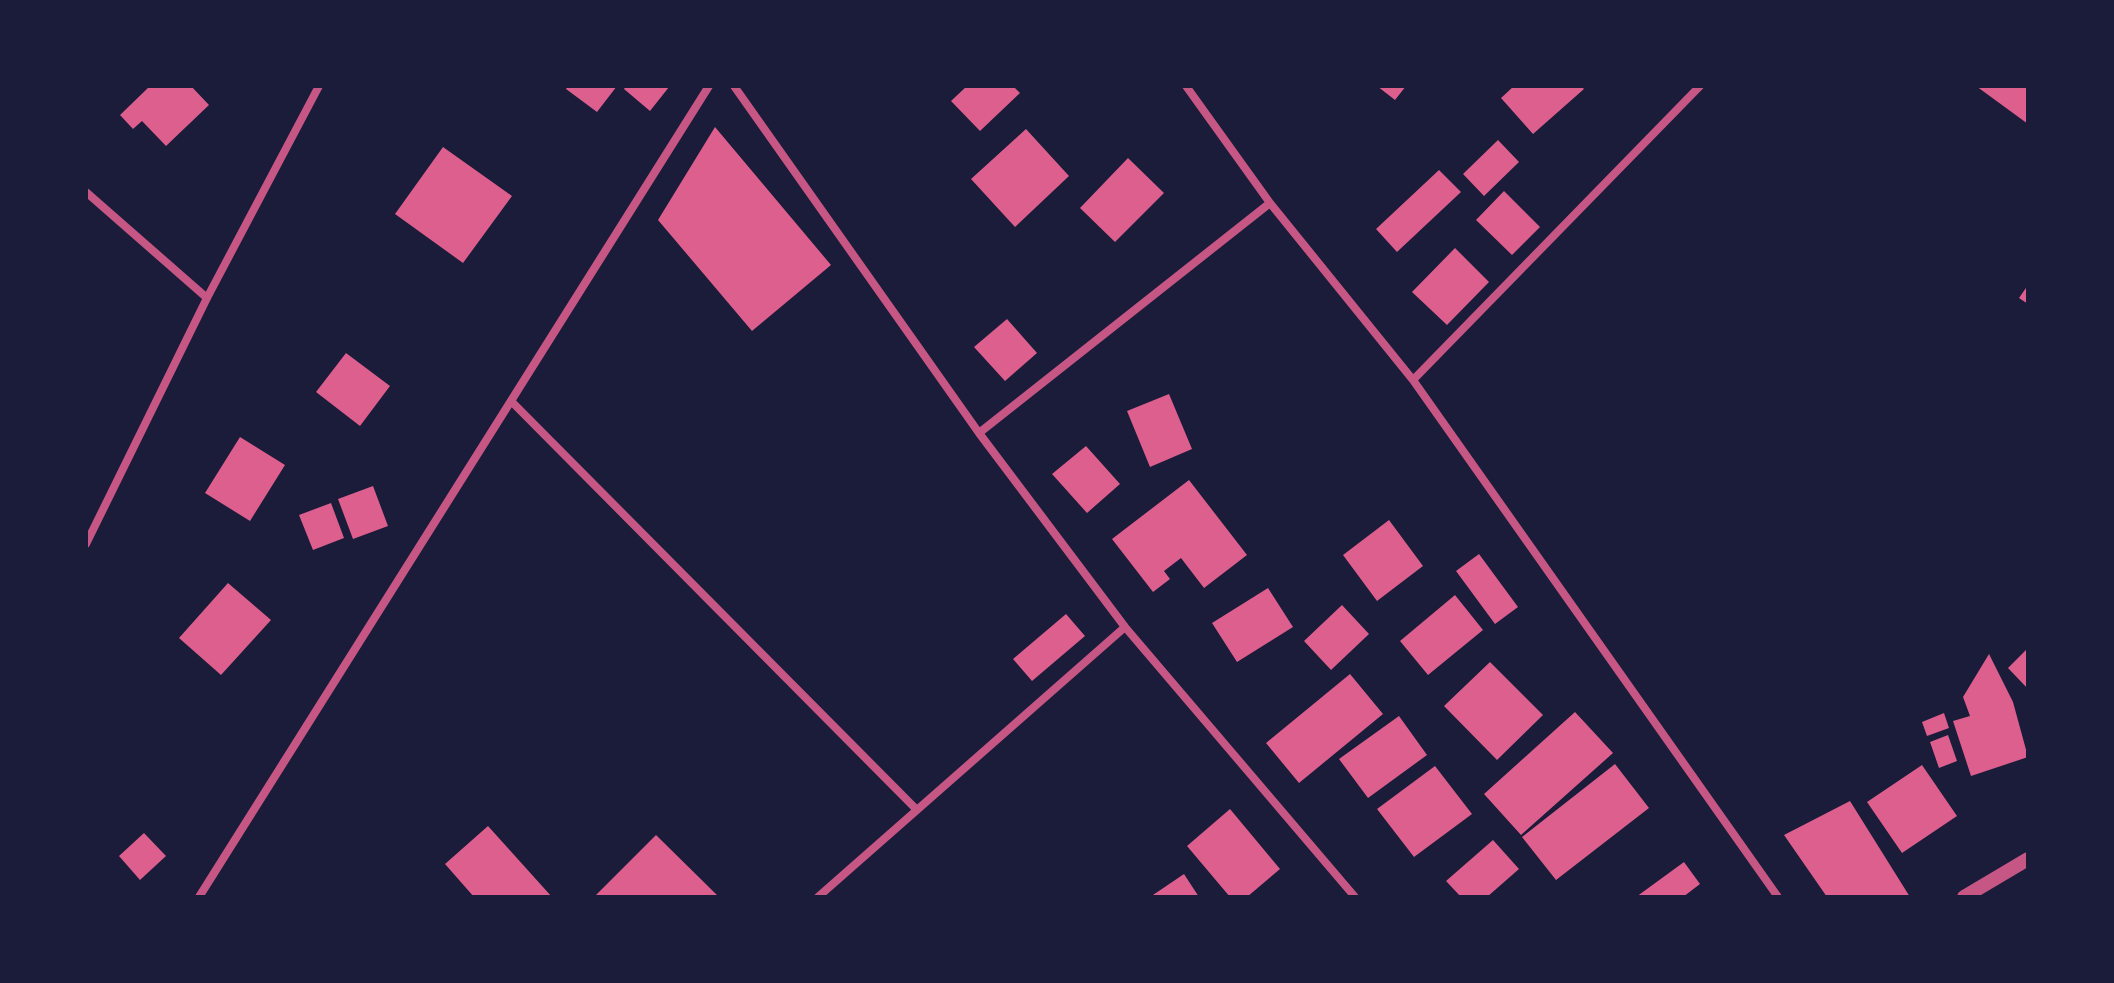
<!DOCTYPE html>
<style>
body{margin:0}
#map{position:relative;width:2114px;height:983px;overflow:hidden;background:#1b1b3a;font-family:"Roboto Condensed",sans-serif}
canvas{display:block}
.frame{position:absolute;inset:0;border:88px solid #1b1b3a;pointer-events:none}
</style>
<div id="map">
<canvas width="2114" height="983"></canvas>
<div class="frame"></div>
</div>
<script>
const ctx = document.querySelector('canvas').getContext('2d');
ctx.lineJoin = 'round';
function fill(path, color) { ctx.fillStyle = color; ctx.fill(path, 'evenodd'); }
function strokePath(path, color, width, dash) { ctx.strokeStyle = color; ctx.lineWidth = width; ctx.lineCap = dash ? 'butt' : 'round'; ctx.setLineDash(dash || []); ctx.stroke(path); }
fill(new Path2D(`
 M150 86H191L209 105 166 146 142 121 133 129 120 115Z
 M568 86H617L597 112 566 89Z
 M626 86H667L669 87 650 111 624 89Z
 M967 86H1013L1020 93 980 131 951 101Z
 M1377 86H1406L1395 100Z
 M1514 86H1581L1584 89 1533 134 1501 98Z
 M1976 86H2028V124Z
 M715 127 831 265 752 331 658 220Z
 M1026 129 1069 176 1015 227 971 179Z
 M1498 140 1519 162 1484 196 1463 174Z
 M443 147 512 196 463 263 395 214Z
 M1128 158 1164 193 1115 242 1080 208Z
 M1439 170 1461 192 1397 252 1376 229Z
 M1504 191 1540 227 1512 255 1476 220Z
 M1455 248 1489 282 1447 325 1412 292Z
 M2028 285V304L2019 298Z
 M1007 319 1037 353 1005 381 974 347Z
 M346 353 390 386 360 426 316 392Z
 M1169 394 1192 449 1150 467 1127 411Z
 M240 437 285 465 250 521 205 493Z
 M1086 446 1120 484 1087 513 1052 474Z
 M1189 480 1247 555 1204 588 1181 558 1164 571 1170 579 1153 592 1112 539Z
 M373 486 388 526 353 539 338 499Z
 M331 503 344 538 313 550 299 515Z
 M1389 520 1423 566 1377 601 1343 555Z
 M1479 554 1518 607 1495 624 1456 571Z
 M228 583 271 620 221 675 179 638Z
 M1268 588 1293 627 1237 662 1212 623Z
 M1455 595 1483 630 1428 675 1400 641Z
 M1342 605 1369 634 1331 670 1304 641Z
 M1066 614 1085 636 1032 681 1013 659Z
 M2028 648V689L2008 668Z
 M1989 654 2013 702 2028 757 1971 776 1953 721 1970 716 1963 697Z
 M1490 662 1543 715 1497 760 1444 706Z
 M1350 674 1383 714 1299 783 1266 743Z
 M1575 712 1613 753 1521 835 1484 794Z
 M1944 713 1949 728 1927 736 1922 722Z
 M1399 716 1427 755 1368 798 1339 759Z
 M1948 735 1957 761 1939 768 1930 742Z
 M1615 764 1649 808 1556 880 1522 837Z
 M1922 765 1957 816 1902 853 1867 802Z
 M1435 766 1472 814 1414 857 1377 809Z
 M1850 801 1910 897H1827L1784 835Z
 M1230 809 1280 869 1247 897H1230L1187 846Z
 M488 826 552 897H474L445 864Z
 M144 833 166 856 140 880 119 856Z
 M656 835 719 897H594Z
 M1493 840 1519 869 1487 897H1461L1446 881Z
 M1684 862 1700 884 1683 897H1636Z
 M1184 874 1199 897H1150Z`), '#dd5f8e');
strokePath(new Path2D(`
 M734 86 979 433 1125 627 1355 897
 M1186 86 1270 203 1413 380 1778 897
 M86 192 207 298
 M1413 380 1700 86
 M513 403 917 810
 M979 433 1270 203
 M86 544 207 298 319 86
 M199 897 709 86
 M818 897 1125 627`), '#c65784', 8);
strokePath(new Path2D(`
 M1964 897 2028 859`), '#c65784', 14);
</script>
